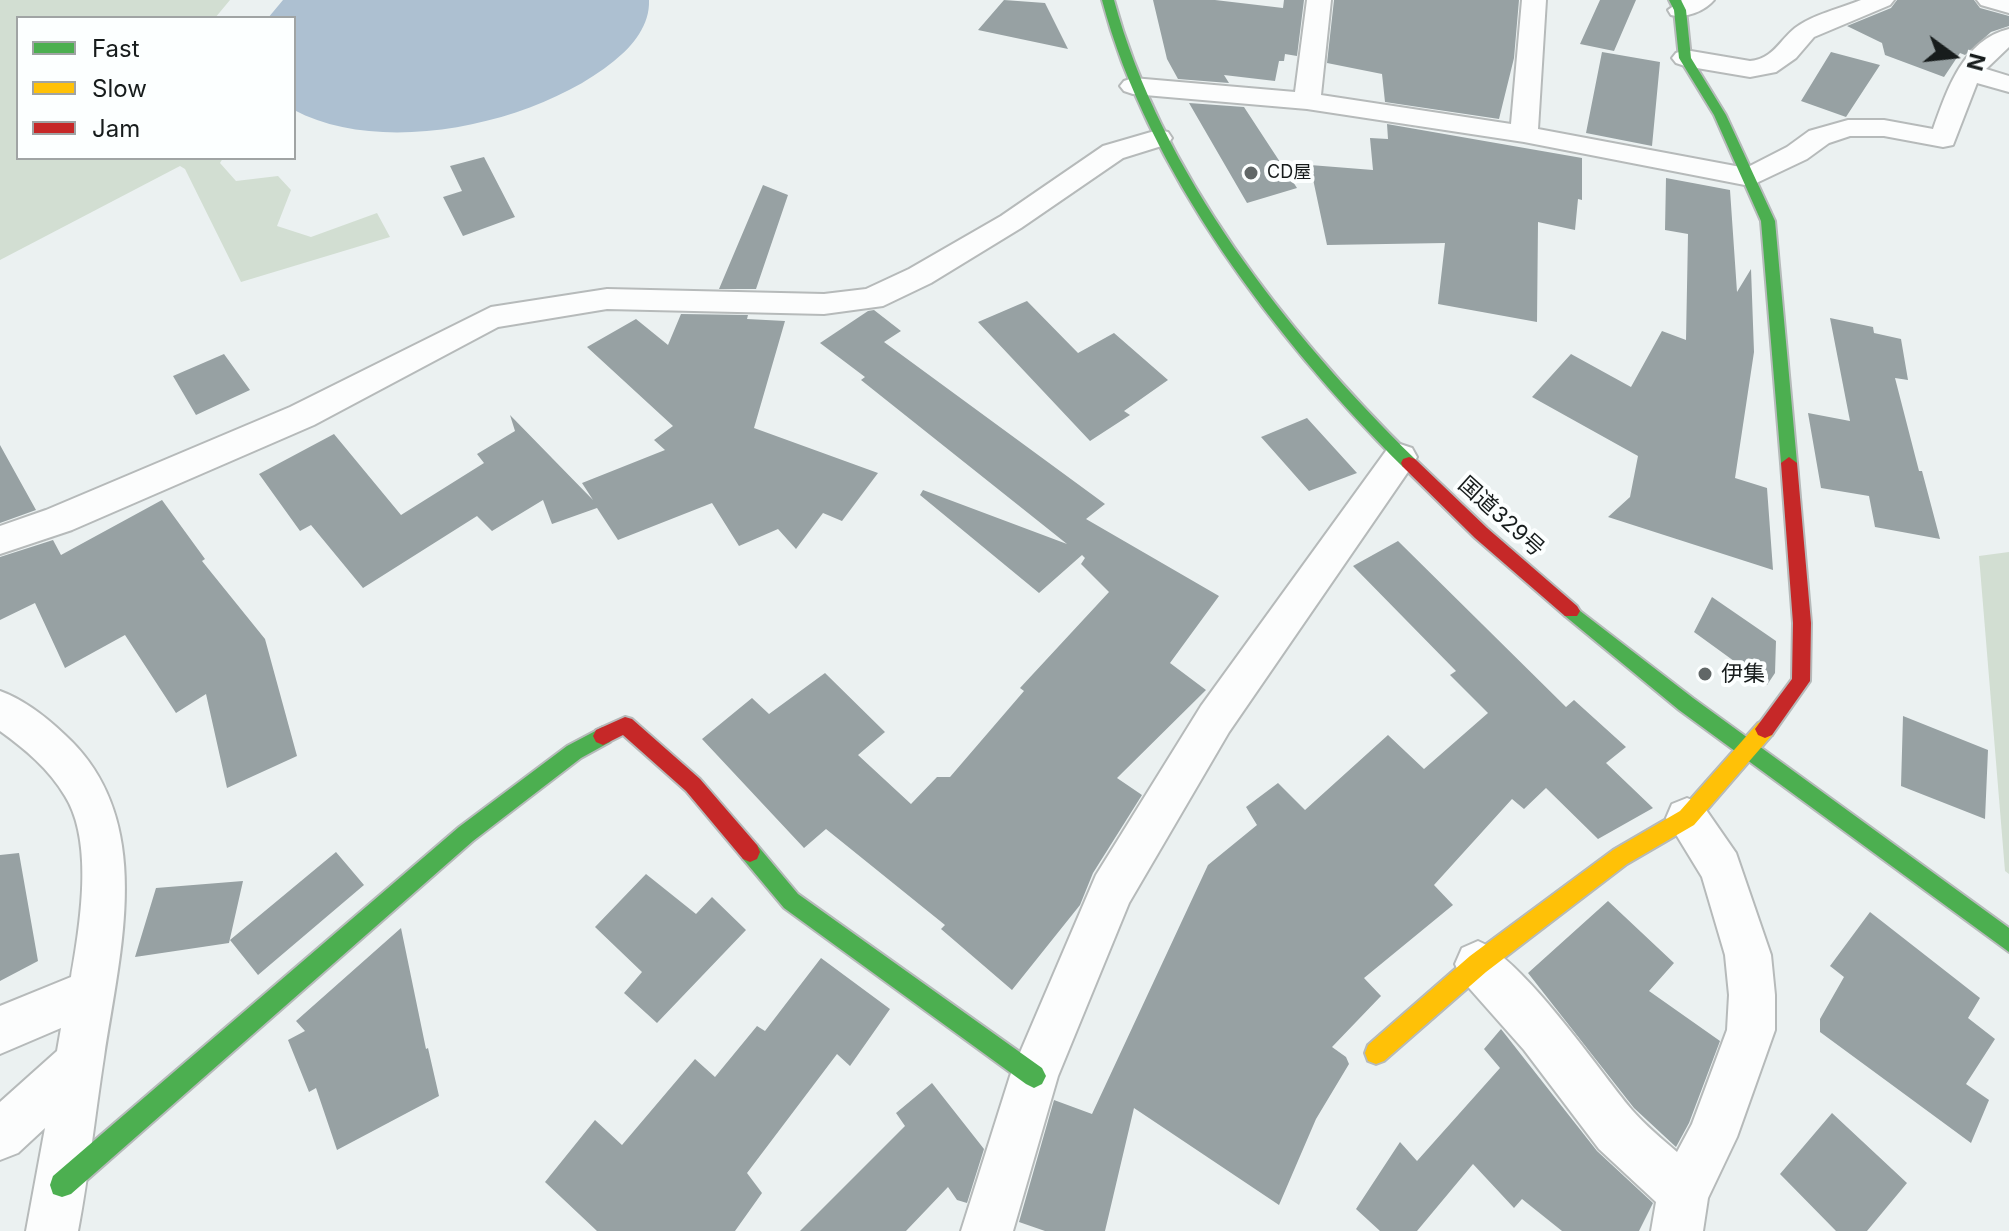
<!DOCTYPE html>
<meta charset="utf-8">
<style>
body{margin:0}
#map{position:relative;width:2009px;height:1231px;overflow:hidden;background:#ebf1f1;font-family:Inter,sans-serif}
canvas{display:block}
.legend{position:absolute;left:16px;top:16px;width:280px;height:144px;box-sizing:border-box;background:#fcffff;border:2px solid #a0a4a4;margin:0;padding:10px 14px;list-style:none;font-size:24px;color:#171c1c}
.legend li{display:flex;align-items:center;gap:16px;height:40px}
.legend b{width:40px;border:2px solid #a0a4a4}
.north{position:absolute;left:1913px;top:16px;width:80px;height:80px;-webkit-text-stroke:6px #fcffff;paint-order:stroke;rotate:105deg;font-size:22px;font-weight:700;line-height:32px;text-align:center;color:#171c1c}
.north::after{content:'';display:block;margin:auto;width:28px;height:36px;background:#171c1c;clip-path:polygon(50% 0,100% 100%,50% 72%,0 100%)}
</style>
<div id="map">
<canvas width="2009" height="1231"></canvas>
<ul class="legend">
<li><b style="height:10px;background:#4caf50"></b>Fast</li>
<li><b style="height:10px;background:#ffc107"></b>Slow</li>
<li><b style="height:10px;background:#c62828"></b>Jam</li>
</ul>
<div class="north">N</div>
</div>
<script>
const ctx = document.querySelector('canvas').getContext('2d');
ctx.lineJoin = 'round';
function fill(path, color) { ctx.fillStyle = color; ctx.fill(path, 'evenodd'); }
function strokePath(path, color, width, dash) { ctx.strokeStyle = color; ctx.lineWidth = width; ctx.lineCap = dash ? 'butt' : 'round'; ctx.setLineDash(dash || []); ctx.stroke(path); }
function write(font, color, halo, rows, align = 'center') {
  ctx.font = font + ' Inter,"Noto Sans JP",sans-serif'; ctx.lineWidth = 8; ctx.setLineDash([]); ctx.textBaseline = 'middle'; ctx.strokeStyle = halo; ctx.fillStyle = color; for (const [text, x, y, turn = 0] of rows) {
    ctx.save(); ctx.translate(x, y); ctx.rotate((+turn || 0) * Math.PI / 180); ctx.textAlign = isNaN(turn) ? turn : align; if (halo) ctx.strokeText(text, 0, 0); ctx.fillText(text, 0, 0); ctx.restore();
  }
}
fill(new Path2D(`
 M0 0H230L215 18H18V158H223L220 163 236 181 278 176 291 190 277 226 311 237 377 213 390 237 241 282 185 169 180 166 0 260Z
 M2009 552V874L2005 871 1979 556Z`), '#d2ded2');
fill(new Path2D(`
 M283 0H649C650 25 633 46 614 61 538 123 384 158 294 110V18H268Z`), '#adc0d1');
fill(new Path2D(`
 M1004 0 1045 3 1068 49 978 30Z
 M1153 0H1215L1283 8 1284 0H1304L1297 56 1285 54 1284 61H1279L1275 81 1224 75 1229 83 1178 79 1167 59Z
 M1334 0H1519L1514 58 1499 119 1385 102 1382 74 1327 63Z
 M1600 0H1636L1614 51 1580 44Z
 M1897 0H1974L1980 8 2009 16V26L1991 32 1965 55 1960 53 1944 77 1885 55 1882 43 1847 26 1891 8Z
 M1602 52 1660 62 1652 146 1586 133Z
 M1831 52 1880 65 1846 117 1801 101Z
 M1189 103 1244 107 1297 188 1247 203Z
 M1387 124 1582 158V200L1578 199 1575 230 1538 222 1537 322 1438 304 1445 243 1327 245 1310 165 1373 170 1370 138 1388 139Z
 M484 157 515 217 463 236 443 197 462 191 450 166Z
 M1666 178 1730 190 1737 292 1751 269 1754 352 1735 478 1767 488 1773 570 1608 517 1630 497 1638 456 1532 397 1571 354 1631 387 1662 331 1686 340 1688 234 1665 230Z
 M763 185 788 195 756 289H719Z
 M1027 301 1078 353 1114 333 1168 380 1124 411 1130 415 1090 441 978 322Z
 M874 310 901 331 884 342 1105 504 1086 519 1219 596 1170 663 1206 690 1117 778 1142 795 1093 873 1080 905 1012 990 941 929 945 925 826 829 804 848 702 739 752 698 769 714 825 673 885 732 858 755 911 804 937 777H950L1024 691 1020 688 1109 592 1081 564 1085 558 1082 555 1039 593 920 495 923 490 1067 544 861 380 865 377 820 343 868 311Z
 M681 314 748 315 747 319 785 321 754 428 878 473 842 521 823 513 796 549 778 529 739 546 712 503 618 540 597 508 552 524 543 500 492 531 477 516 363 588 311 525 300 531 259 474 334 434 401 515 484 463 477 454 515 431 510 415 593 500 582 483 665 450 654 440 673 426 587 347 636 319 668 345Z
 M1830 318 1873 327 1874 333 1901 339 1908 380 1895 378 1919 471H1922L1940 539 1875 527 1869 496 1821 488 1808 413 1850 421Z
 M224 354 250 390 196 415 173 376Z
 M1307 418 1357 473 1309 491 1261 437Z
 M0 445 36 510 0 523Z
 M162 500 205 559 202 561 265 639 297 756 227 788 206 694 176 713 125 635 65 668 35 603 0 620V557L53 540 61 555Z
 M1398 541 1566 707 1574 700 1626 747 1606 763 1653 808 1598 839 1546 788 1524 809 1512 799 1434 885 1453 905 1364 978 1381 996 1332 1047 1346 1057 1349 1064 1316 1119 1279 1205 1134 1108 1105 1231H1045L1019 1222 1054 1100 1092 1114 1208 865 1257 825 1246 807 1278 783 1305 810 1388 735 1424 769 1488 713 1450 675 1456 671 1353 566Z
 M1712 597 1776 641 1775 673 1767 685 1694 632Z
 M1903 716 1988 750 1985 819 1901 786Z
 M336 852 364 885 258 975 230 940Z
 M19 853 38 961 0 981V855Z
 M646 874 696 914 712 897 746 930 657 1023 624 993 642 972 595 927Z
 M243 881 229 943 135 957 156 888Z
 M1608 901 1674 963 1649 991 1720 1041 1689 1123 1676 1147 1634 1108 1528 973Z
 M1870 912 1980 998 1968 1018 1995 1039 1966 1084 1989 1100 1971 1143 1820 1032V1019L1844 977 1830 966Z
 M401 928 426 1049 428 1048 439 1096 337 1150 316 1088 309 1092 288 1040 305 1031 296 1021Z
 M821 958 890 1009 850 1066 837 1054 747 1173 762 1193 735 1231H597L545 1182 595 1120 622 1145 695 1059 715 1077 757 1026 765 1031Z
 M1501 1029 1597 1151 1653 1203 1639 1231H1562L1522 1199 1514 1208 1473 1164 1417 1231H1380L1356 1209 1400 1142 1417 1161 1500 1068 1484 1049Z
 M932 1083 984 1149 967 1203 957 1200 948 1187 906 1231H800L905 1126 896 1113Z
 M1832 1113 1907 1183 1867 1231H1836L1780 1174Z`), '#97a1a3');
const street = new Path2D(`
 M1307 0H1331L1321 95 1511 124 1522 0H1546L1538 129 1746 168 1787 147 1809 131 1848 120H1884L1933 129C1947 90 1963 40 2009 29V47L1986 69 2009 76V92L1977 83 1953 145 1943 147 1884 136H1850L1829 143 1807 159 1750 186 1524 142 1307 109 1133 94 1124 91 1120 86 1124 81 1133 78 1295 92Z
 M1682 0H1714C1705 11 1685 19 1671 15L1668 10Z
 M1861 0H1894L1890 5 1814 37 1796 58 1776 72 1750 77 1685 66 1676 63 1672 58 1676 53 1685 50 1750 61C1773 59 1779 41 1795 28 1812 15 1841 8 1861 0Z
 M1977 0H2009V13L1981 5Z
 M1158 130 1168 132 1172 138 1168 144 1123 158 1021 228 931 283 883 306 824 314 607 309 498 327 314 425 72 530 0 554V526L46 510 290 407 491 307 607 289 824 294 866 289 909 269 1001 216 1103 146Z
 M1400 444 1412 448 1417 457 1412 466 1229 732 1129 903 1058 1076 1013 1231H961L1010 1076 1096 875 1201 706 1388 448Z
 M0 691C25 700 46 717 65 735 157 819 120 950 104 1057 95 1115 89 1173 78 1231H26L45 1128 18 1153 0 1160V1102L57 1051 61 1028 0 1054V1006L71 977C80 926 94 842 65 796 49 769 25 749 0 731Z
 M1687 798 1702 804 1736 853 1771 955 1775 995V1030L1737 1137 1708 1198 1703 1231H1651L1656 1202 1599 1149 1524 1050 1462 980 1455 964 1462 948 1478 941C1524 960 1597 1068 1632 1110 1645 1125 1662 1139 1677 1152L1692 1124 1727 1030 1729 995 1725 955 1702 877 1666 818 1672 804Z`);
const fast = new Path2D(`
 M1102 0H1114C1161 174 1288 334 1415 459L1417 463 1415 467H1403C1278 342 1148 174 1102 0Z
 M1669 0H1681L1686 10 1691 58 1726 115 1775 221 1797 463 1789 469 1781 463 1761 221 1714 115 1679 58 1674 10Z
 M1571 604 1693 698 2009 928V952L1679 710 1565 616 1562 611 1565 606Z
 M603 727 610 730 613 736 610 742 581 758 473 841 71 1194 62 1197 53 1194 50 1185 53 1176 459 827 567 746Z
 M750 842 757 845 798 894 1042 1068 1046 1076 1042 1084 1034 1088 1026 1084 784 908 743 859 740 852 743 845Z`);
const slow = new Path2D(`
 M1765 720 1772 723 1775 729 1772 735 1694 825 1627 864 1486 972 1384 1061 1376 1064 1368 1061 1365 1053 1368 1045 1470 956 1613 850 1680 811 1758 723Z`);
const jam = new Path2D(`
 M1409 457 1415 459 1487 528 1577 606 1580 611 1577 616H1565L1475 538 1403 467 1401 463 1403 459Z
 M1789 457 1797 463 1811 623 1810 681 1772 735 1765 738 1758 735 1755 729 1792 679 1793 623 1781 463Z
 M625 717 632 719 700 779 757 845 760 852 757 859 750 862 743 859 686 791 623 735 603 745 596 742 593 736 596 730Z`);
strokePath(street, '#b6baba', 4);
strokePath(fast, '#b6baba', 4);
strokePath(slow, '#b6baba', 4);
strokePath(jam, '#b6baba', 4);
fill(street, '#fcfdfd');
fill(fast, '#4caf50');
fill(slow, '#ffc107');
fill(jam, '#c62828');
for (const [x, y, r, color] of [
 [1251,173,8,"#616767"],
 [1705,674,8,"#616767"]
]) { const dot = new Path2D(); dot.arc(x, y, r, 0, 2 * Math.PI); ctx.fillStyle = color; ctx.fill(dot); strokePath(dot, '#fcffff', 3); }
write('18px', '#171c1c', '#fcffff', [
 ["CD屋",1267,173]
], 'left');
write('22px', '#171c1c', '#fcffff', [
 ["国道329号",1501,517,42]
]);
write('22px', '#171c1c', '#fcffff', [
 ["伊集",1721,674]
], 'left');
</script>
